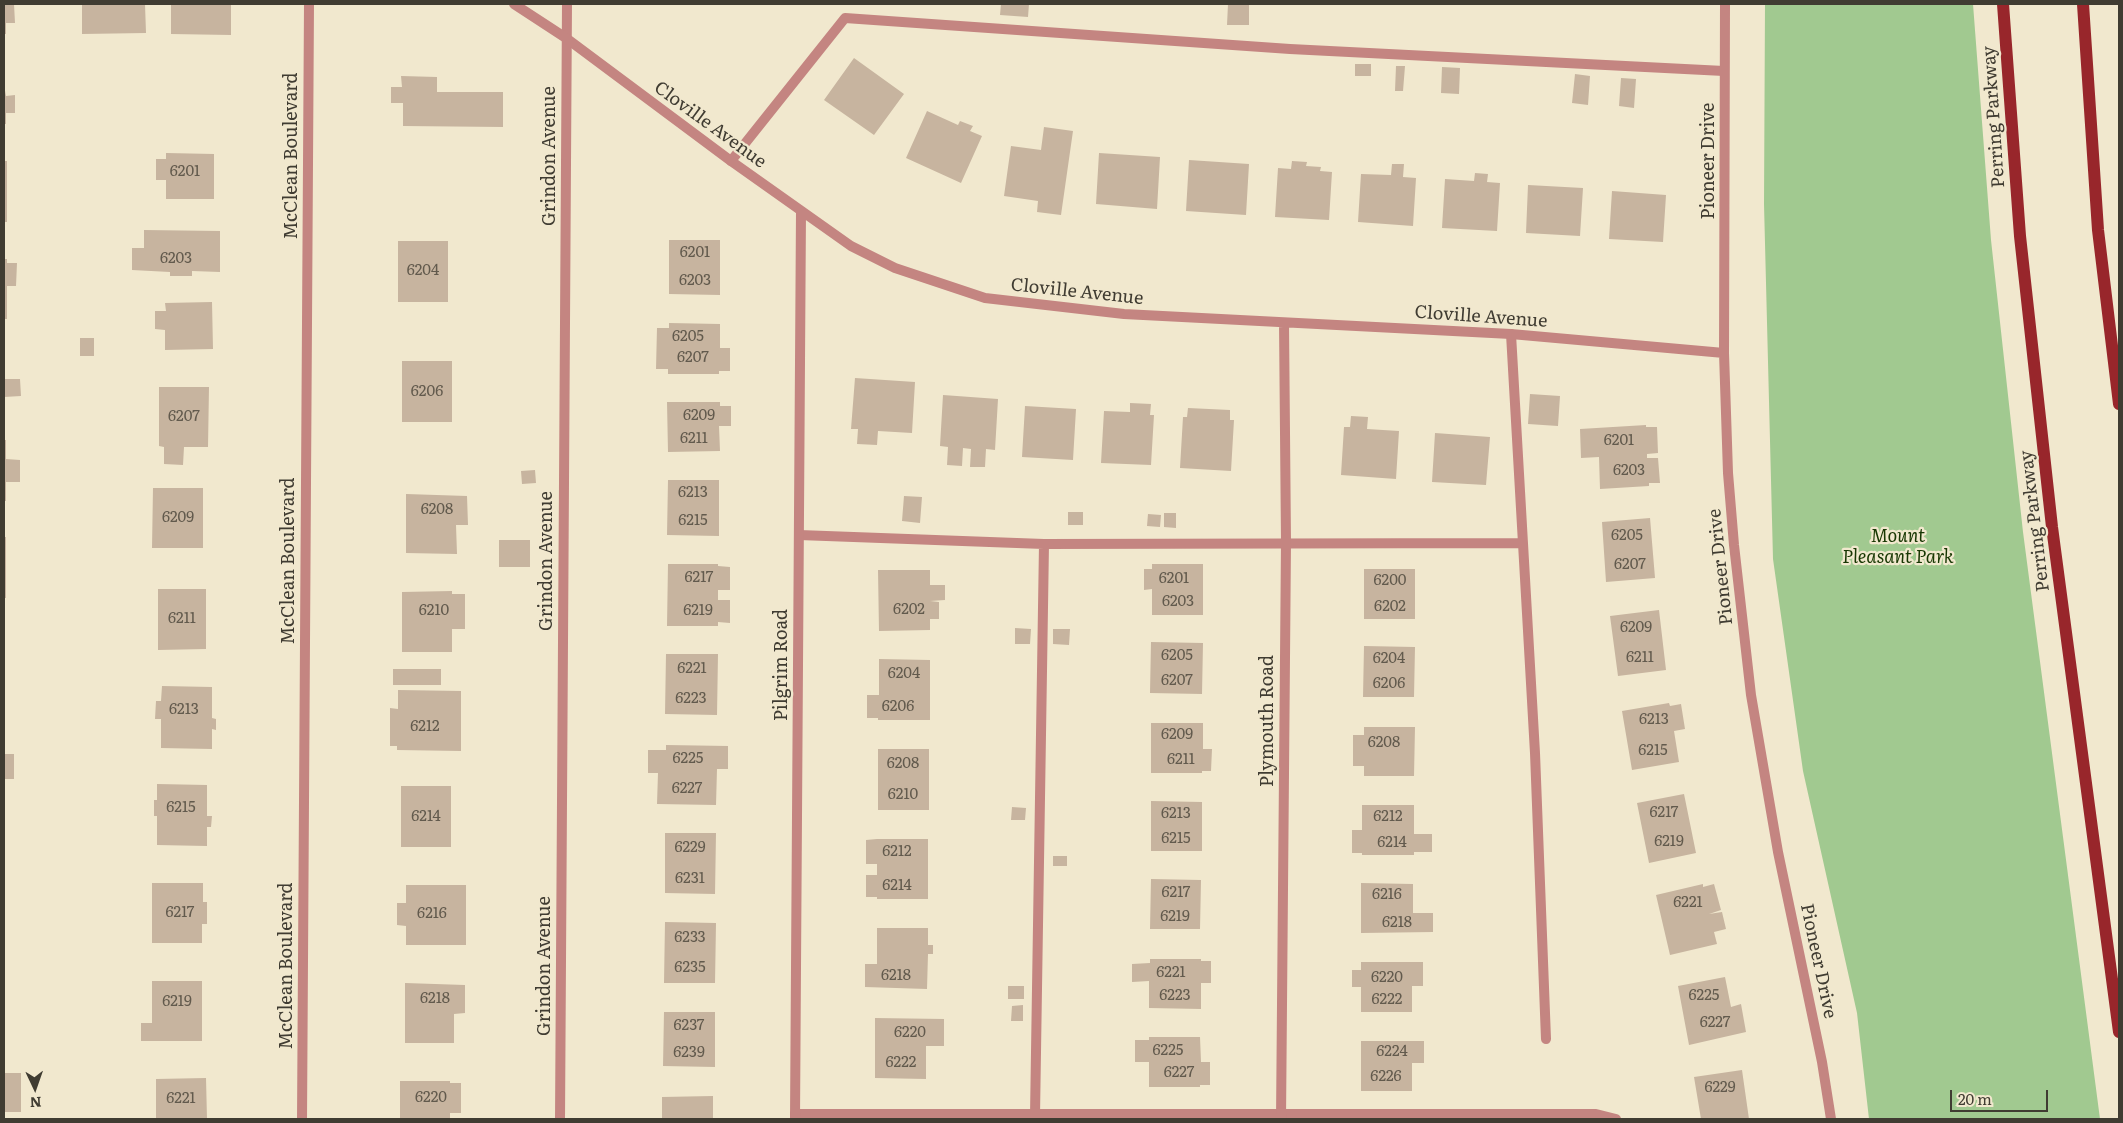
<!DOCTYPE html>
<style>
body{margin:0}
#map{position:relative;width:2123px;height:1123px;overflow:hidden;background:#f1e8ce;font-family:Literata,serif}
canvas{display:block}
.frame{position:absolute;inset:0;border:5px solid #403c32;pointer-events:none}
.north{position:absolute;left:10px;top:1063px;width:50px;height:50px;-webkit-text-stroke:4px #f1e8ce;paint-order:stroke;rotate:177deg;font-size:14px;font-weight:700;line-height:20px;text-align:center;color:#403c32}
.north::after{content:'';display:block;margin:auto;width:18px;height:22px;background:#403c32;clip-path:polygon(50% 0,100% 100%,50% 72%,0 100%)}
.scale{position:absolute;left:1950px;top:1090px;width:98px;height:22px;box-sizing:border-box;border:2px solid #403c32;border-top:0;padding-left:6px;font-size:15px;line-height:18px;white-space:nowrap;color:#403c32;-webkit-text-stroke:4px #f1e8ce;paint-order:stroke}
</style>
<div id="map">
<canvas width="2123" height="1123"></canvas>
<div class="frame"></div>
<div class="north">N</div>
<div class="scale">20 m</div>
</div>
<script>
const ctx = document.querySelector('canvas').getContext('2d');
ctx.lineJoin = 'round';
function fill(path, color) { ctx.fillStyle = color; ctx.fill(path, 'evenodd'); }
function strokePath(path, color, width, dash) { ctx.strokeStyle = color; ctx.lineWidth = width; ctx.lineCap = dash ? 'butt' : 'round'; ctx.setLineDash(dash || []); ctx.stroke(path); }
function write(font, color, halo, rows, align = 'center') {
  ctx.font = font + ' Literata,serif'; ctx.lineWidth = 4.5; ctx.setLineDash([]); ctx.textBaseline = 'middle'; ctx.strokeStyle = halo; ctx.fillStyle = color; for (const [text, x, y, turn = 0] of rows) {
    ctx.save(); ctx.translate(x, y); ctx.rotate((+turn || 0) * Math.PI / 180); ctx.textAlign = isNaN(turn) ? turn : align; if (halo) ctx.strokeText(text, 0, 0); ctx.fillText(text, 0, 0); ctx.restore();
  }
}
fill(new Path2D(`
 M1765 4H1973L1991 240 2023 532 2100 1119H1869L1857 1013 1803 771 1773 559 1764 204Z`), '#a1c990');
fill(new Path2D(`
 M4 4H14L15 23H6V34H4Z
 M82 4H145L146 33 82 34Z
 M171 4H231V35L171 34Z
 M1001 4H1029L1028 17 1000 15Z
 M1228 4H1249V25H1227Z
 M854 58 904 94 874 135 824 100Z
 M1355 64H1371V76H1355Z
 M1396 66H1405L1403 91H1395Z
 M1442 67 1460 68 1459 94 1441 93Z
 M1575 74 1590 76 1588 105 1572 103Z
 M401 76 437 77V92H503V127L403 126V103H391V87H402Z
 M1621 78 1636 79 1634 108 1619 106Z
 M4 85 6 96 15 95V113H6V124H4Z
 M927 111 958 125 960 121 973 126 970 131 982 136 961 183 906 158Z
 M1044 127 1073 131 1061 215 1037 212 1038 201 1004 196 1011 146 1041 150Z
 M166 153 214 154V199H166V180H156V159H166Z
 M1099 153 1160 157 1157 209 1096 204Z
 M1189 160 1249 164 1246 215 1186 211Z
 M4 161H7V222H4Z
 M1292 161 1307 162 1306 166 1321 167 1320 171 1332 172 1329 220 1275 217 1278 168 1291 169Z
 M1392 164H1404L1403 177 1416 178 1413 226 1358 222 1361 174 1391 175Z
 M1475 173 1488 174 1487 182 1500 183 1497 231 1442 228 1445 179 1474 181Z
 M1528 185 1583 188 1580 236 1526 233Z
 M1612 191 1666 195 1663 242 1609 239Z
 M144 230 220 231V272L192 271V276H170V272L132 270V248H144Z
 M669 240H720V295L669 294Z
 M398 241H448V302H398Z
 M4 259H7V263H17L16 286H7V319H4Z
 M212 302 213 349 165 350V330L155 329V311H166L165 303Z
 M669 323 720 324V348H730V371H719V374H668V369H656L657 328H669Z
 M80 338H94V356H80Z
 M402 361H452V422H402Z
 M855 378 915 382 912 433 878 431 877 445 857 444 858 429H851Z
 M4 379H20L21 396 4 397Z
 M159 387H209L208 447H184L183 465 164 464V447L159 446Z
 M1530 394 1560 396 1558 426 1528 424Z
 M943 395 998 399 995 450 986 449 985 467H970L971 449 963 448 962 466 947 465 948 447 940 446Z
 M667 402H720V406H731V426H719L720 451 668 452Z
 M1130 403 1151 404 1150 415H1154L1151 465 1101 463 1104 411 1130 412Z
 M1025 406 1076 409 1073 460 1022 457Z
 M1188 408 1230 410V420H1234L1231 471 1180 468 1183 417H1187Z
 M1351 416 1368 417 1367 429 1399 431 1396 479 1341 475 1344 427H1350Z
 M1646 425V427H1657L1658 453 1647 454V458H1658L1660 483H1649V486L1600 489 1599 457 1581 458 1580 429Z
 M1435 433 1490 437 1486 485 1432 482Z
 M4 440H6V459L20 460V482H6V501H4Z
 M535 470 536 483 522 484 521 471Z
 M668 480H719V536L667 535Z
 M153 488H203V548H152Z
 M406 494 467 496 468 525H456L457 554 406 553Z
 M904 496 922 497 920 523 902 521Z
 M1068 512H1083V525H1068Z
 M1164 513H1176V528L1164 527Z
 M1148 514 1161 515 1160 527 1147 526Z
 M1650 518 1655 578 1606 582 1602 522Z
 M4 537H6V598H4Z
 M499 540H530V567H499Z
 M668 564H718V566L730 567V590H718V600H730V623L718 622V626H667Z
 M1152 564H1203V615H1152V589L1144 590V569H1152Z
 M1364 569H1415V619H1364Z
 M878 570H930V585H945V600L930 601 939 602V619H930V630L879 631Z
 M158 589H206V649L158 650Z
 M452 591V594H465V629H452V652H402V592Z
 M1659 610 1666 670 1618 676 1610 616Z
 M1015 628 1031 629 1030 644H1015Z
 M1053 629H1070L1069 645 1053 644Z
 M1151 642 1203 643 1202 694 1150 693Z
 M1364 646 1415 647 1414 697H1363Z
 M666 654H718L717 715 665 714Z
 M879 659 930 660V720H878V718H867V695H879Z
 M393 669H441V685H393Z
 M162 686 212 687V718L216 719V730L212 729V749L161 748V719H155L156 701H161Z
 M398 690 461 691V751L397 750V746H390V708L398 709Z
 M1669 703 1670 706 1681 704 1685 729 1674 731 1679 762 1632 770 1622 711Z
 M1151 723H1203V749H1212L1211 771H1202V773H1151Z
 M1364 727H1415L1414 776H1364V766H1353V735H1364Z
 M666 745 728 746V769H717L716 805 657 804 658 773H648V750H666Z
 M878 749H929V810H878Z
 M4 754H14V779H4Z
 M157 784 207 785V816H212L211 827H207V846L157 845V816H154V800H157Z
 M401 786H451V847H401Z
 M1684 794 1696 853 1649 863 1637 803Z
 M1151 801 1202 802V851H1151Z
 M1362 805H1414V834H1432V852H1414V855H1362V853H1352V830H1362Z
 M1012 807 1026 808 1025 820H1011Z
 M665 833H716L715 894 665 893Z
 M877 839H928V899H877V897H866V875H877V864H866V840Z
 M1053 856H1067V866H1053Z
 M1151 879 1201 880 1200 929H1150Z
 M152 883H203V902H207V924H202V943H152Z
 M1361 883 1413 884V913H1433V932L1361 933Z
 M1703 884V887L1714 884 1721 910 1709 914 1722 912 1726 929 1714 932 1717 944 1670 955 1656 895Z
 M406 885H466V945H406V926L397 925V903H406Z
 M665 922 716 923 715 983H664Z
 M877 928H928V945H933V954H928L927 989 865 987V964H877Z
 M1150 959H1201V961H1211V983H1201V1009L1149 1008V981L1132 982V964L1150 963Z
 M1361 962H1423V986H1412V1012H1361V987H1352V970H1361Z
 M1725 977 1731 1007 1741 1004 1746 1032 1689 1045 1678 986Z
 M152 981H202V1041H141V1023H152Z
 M405 983 465 985V1013L454 1014V1043H405Z
 M1008 986H1024V999H1008Z
 M1023 1005V1021H1011L1012 1006Z
 M664 1012H715V1067L663 1066Z
 M875 1018 944 1019V1046H926V1079L875 1078Z
 M1149 1037H1200L1201 1062H1210V1085H1200V1087H1149V1062H1135V1040H1149Z
 M1361 1041H1424V1063H1412V1091H1361Z
 M1742 1070 1749 1119H1701L1694 1077Z
 M4 1073H21V1112H4Z
 M206 1078 207 1119H156V1079Z
 M400 1081H450V1083H461V1113H450V1119H400Z
 M713 1096V1119H662V1097Z`), '#c7b49f');
strokePath(new Path2D(`
 M731 161 845 18 1290 49 1724 71
 M1511 334 1535 753 1546 1039
 M799 535 1044 544 1522 543
 M795 1114H1596L1616 1119
 M1035 1115 1044 544
 M560 1119 567 4`), '#c48581', 10);
strokePath(new Path2D(`
 M514 4 566 38 731 161 851 246 895 268 985 298 1124 314 1511 334 1724 353
 M1725 4 1724 353 1728 473 1734 545 1751 695 1778 852 1822 1062 1831 1119
 M795 1119 801 211
 M1281 1119 1286 542 1284 323`), '#c48581', 10);
strokePath(new Path2D(`
 M302 1119 309 4`), '#c48581', 10);
strokePath(new Path2D(`
 M2003 4 2020 236 2052 527 2119 1032
 M2083 4 2098 230 2119 404`), '#98262b', 12);
write('15px', '#625a4d', null, [
 ["6201",185,172],
 ["6201",695,253],
 ["6203",176,259],
 ["6204",423,271],
 ["6203",695,281],
 ["6205",688,337],
 ["6207",693,358],
 ["6206",427,392],
 ["6209",699,416],
 ["6207",184,417],
 ["6211",694,439],
 ["6201",1619,441],
 ["6203",1629,471],
 ["6213",693,493],
 ["6208",437,510],
 ["6209",178,518],
 ["6215",693,521],
 ["6205",1627,536],
 ["6207",1630,565],
 ["6217",699,578],
 ["6201",1174,579],
 ["6200",1390,581],
 ["6203",1178,602],
 ["6202",1390,607],
 ["6202",909,610],
 ["6210",434,611],
 ["6219",698,611],
 ["6211",182,619],
 ["6209",1636,628],
 ["6205",1177,656],
 ["6211",1640,658],
 ["6204",1389,659],
 ["6221",692,669],
 ["6204",904,674],
 ["6207",1177,681],
 ["6206",1389,684],
 ["6223",691,699],
 ["6206",898,707],
 ["6213",184,710],
 ["6213",1654,720],
 ["6212",425,727],
 ["6209",1177,735],
 ["6208",1384,743],
 ["6215",1653,751],
 ["6225",688,759],
 ["6211",1181,760],
 ["6208",903,764],
 ["6227",687,789],
 ["6210",903,795],
 ["6215",181,808],
 ["6217",1664,813],
 ["6213",1176,814],
 ["6214",426,817],
 ["6212",1388,817],
 ["6215",1176,839],
 ["6219",1669,842],
 ["6214",1392,843],
 ["6229",690,848],
 ["6212",897,852],
 ["6231",690,879],
 ["6214",897,886],
 ["6217",1176,893],
 ["6216",1387,895],
 ["6221",1688,903],
 ["6217",180,913],
 ["6216",432,914],
 ["6219",1175,917],
 ["6218",1397,923],
 ["6233",690,938],
 ["6235",690,968],
 ["6221",1171,973],
 ["6218",896,976],
 ["6220",1387,978],
 ["6223",1175,996],
 ["6225",1704,996],
 ["6218",435,999],
 ["6222",1387,1000],
 ["6219",177,1002],
 ["6227",1715,1023],
 ["6237",689,1026],
 ["6220",910,1033],
 ["6225",1168,1051],
 ["6224",1392,1052],
 ["6239",689,1053],
 ["6222",901,1063],
 ["6227",1179,1073],
 ["6226",1386,1077],
 ["6229",1720,1088],
 ["6220",431,1098],
 ["6221",181,1099]
]);
write('18px', '#403c32', '#f1e8ce', [
 ["Perring Parkway",1994,117,-94],
 ["Cloville Avenue",710,125,36],
 ["McClean Boulevard",292,156,-90],
 ["Grindon Avenue",550,156,-90],
 ["Pioneer Drive",1709,161,-90],
 ["Cloville Avenue",1077,292,6],
 ["Cloville Avenue",1481,317,4],
 ["Perring Parkway",2035,521,-97],
 ["McClean Boulevard",289,561,-90],
 ["Grindon Avenue",547,561,-90],
 ["Pioneer Drive",1721,567,-96],
 ["Pilgrim Road",782,665,-90],
 ["Plymouth Road",1268,721,-90],
 ["Pioneer Drive",1818,961,78],
 ["McClean Boulevard",287,966,-90],
 ["Grindon Avenue",545,966,-90]
]);
write('italic 18px', '#173702', '#f1e8ce', [
 ["Mount",1898,537],
 ["Pleasant Park",1898,558]
]);
</script>
